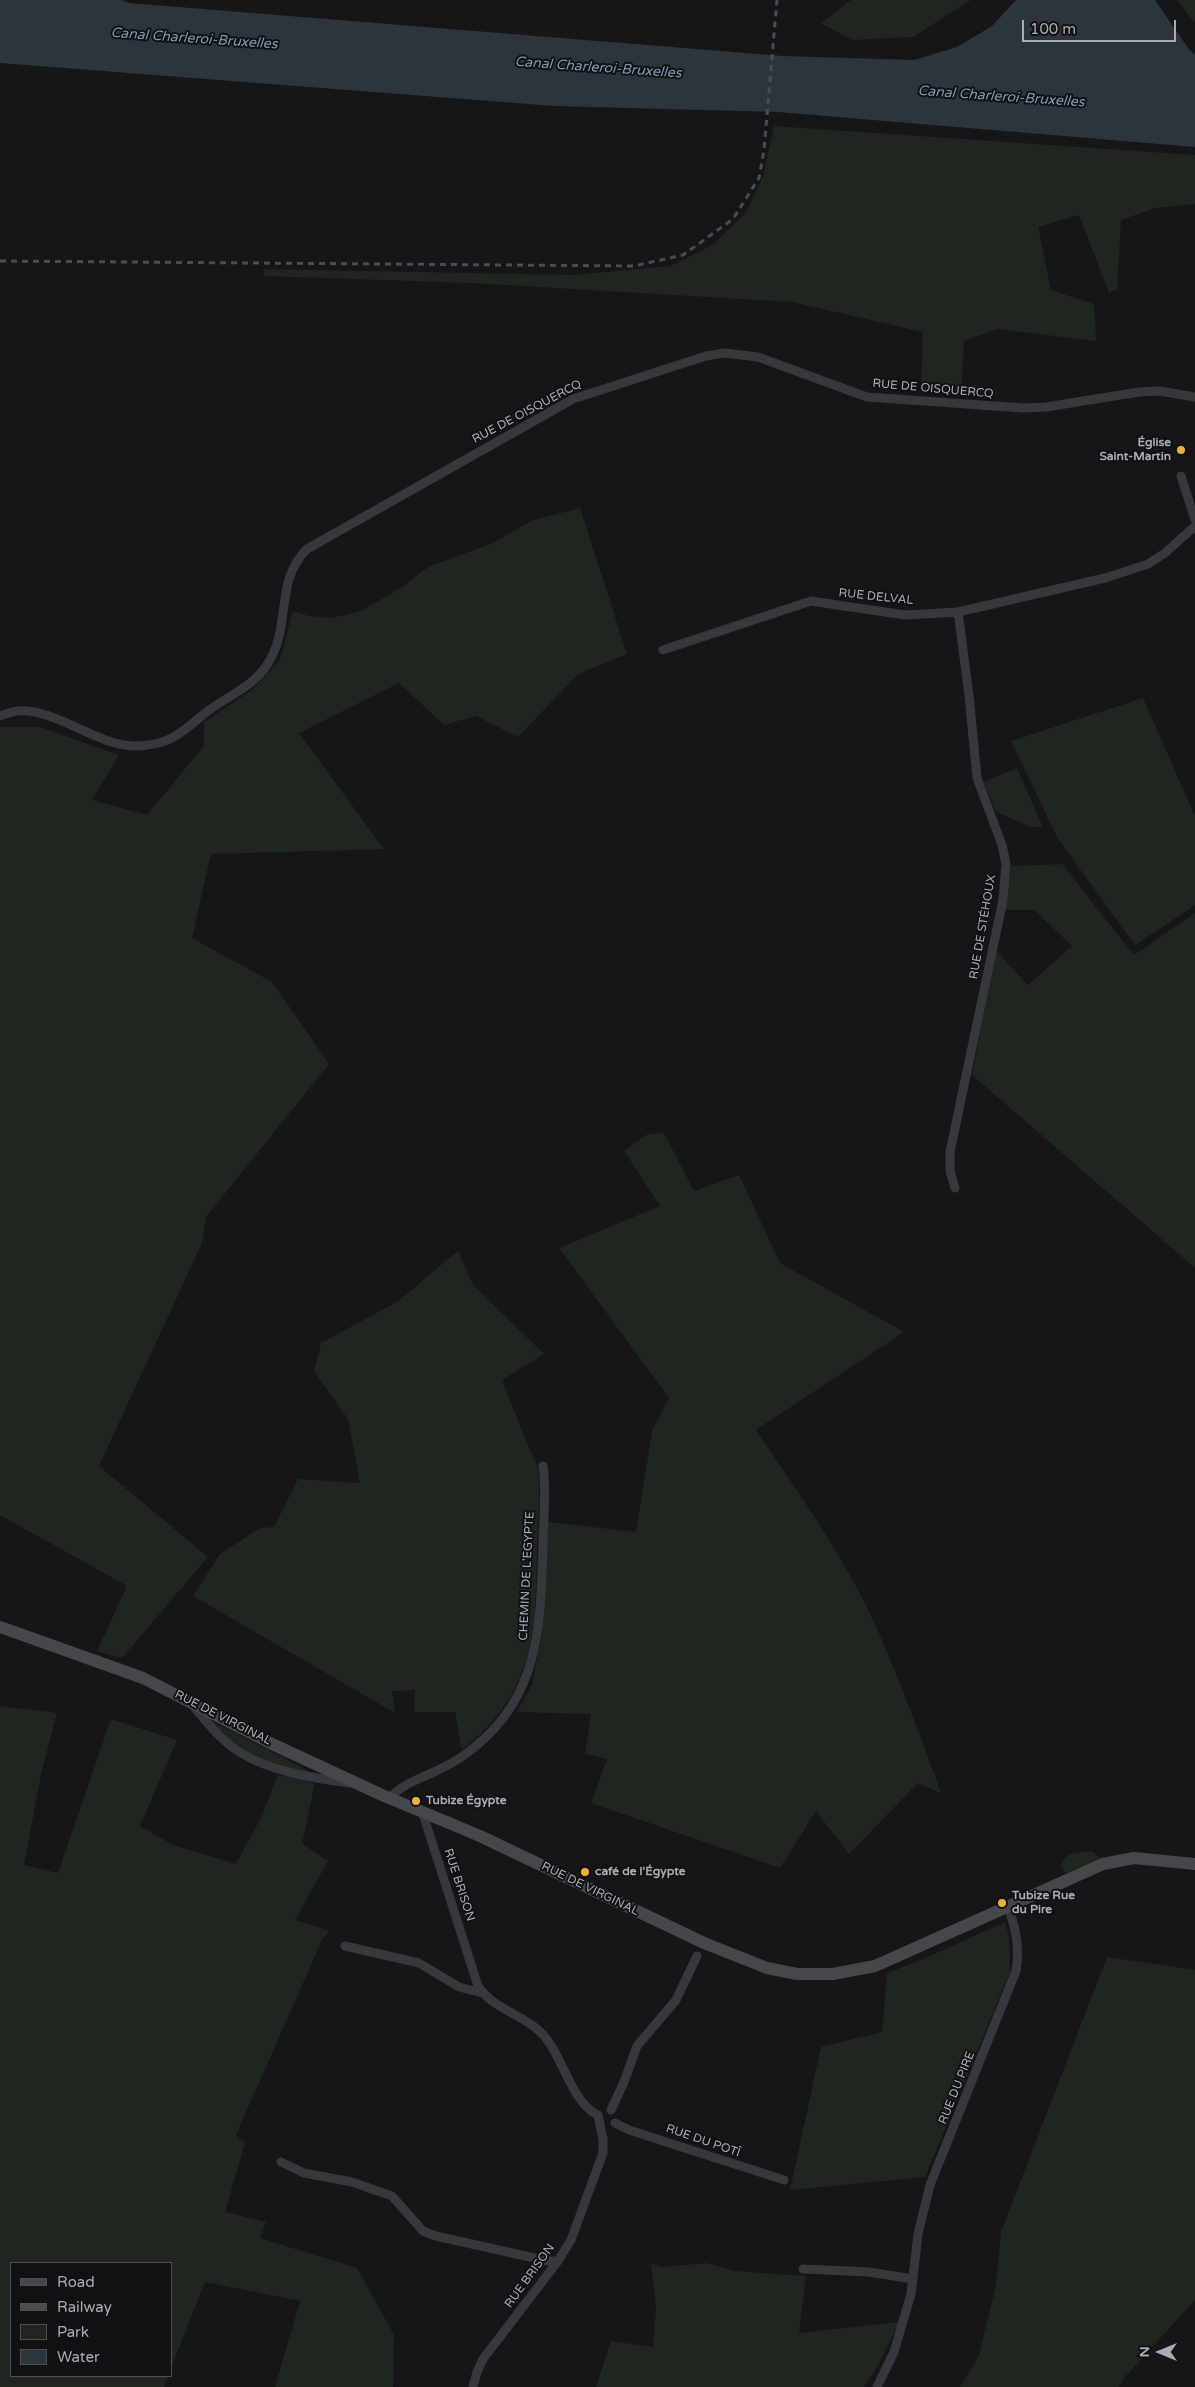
<!DOCTYPE html>
<meta charset="utf-8">
<style>
body{margin:0}
#map{position:relative;width:1195px;height:2387px;overflow:hidden;background:#161618;font-family:"Varela Round",sans-serif}
canvas{display:block}
.legend{position:absolute;left:10px;top:2262px;width:162px;height:115px;box-sizing:border-box;background:#111113;border:1px solid #4d4f55;margin:0;padding:6px 9px;list-style:none;font-size:15px;color:#a8adb8}
.legend li{display:flex;align-items:center;gap:10px;height:25px}
.legend b{width:25px;border:1px solid #4d4f55}
.north{position:absolute;left:1135px;top:2327px;width:50px;height:50px;-webkit-text-stroke:4px #111113;paint-order:stroke;rotate:270deg;font-size:14px;font-weight:700;line-height:20px;text-align:center;color:#a8adb8}
.north::after{content:'';display:block;margin:auto;width:18px;height:22px;background:#a8adb8;clip-path:polygon(50% 0,100% 100%,50% 72%,0 100%)}
.scale{position:absolute;left:1022px;top:20px;width:154px;height:22px;box-sizing:border-box;border:2px solid #a8adb8;border-top:0;padding-left:6px;font-size:15px;line-height:18px;white-space:nowrap;color:#a8adb8;-webkit-text-stroke:4px #111113;paint-order:stroke}
</style>
<div id="map">
<canvas width="1195" height="2387"></canvas>
<ul class="legend">
<li><b style="height:6px;background:#45474d"></b>Road</li>
<li><b style="height:6px;background:#4a4c52"></b>Railway</li>
<li><b style="height:14px;background:#1e261f"></b>Park</li>
<li><b style="height:14px;background:#2c353c"></b>Water</li>
</ul>
<div class="north">N</div>
<div class="scale">100 m</div>
</div>
<script>
const ctx = document.querySelector('canvas').getContext('2d');
ctx.lineJoin = 'round';
function fill(path, color) { ctx.fillStyle = color; ctx.fill(path, 'evenodd'); }
function strokePath(path, color, width, dash) { ctx.strokeStyle = color; ctx.lineWidth = width; ctx.lineCap = dash ? 'butt' : 'round'; ctx.setLineDash(dash || []); ctx.stroke(path); }
function write(font, color, halo, rows, align = 'center') {
  ctx.font = font + ' "Varela Round",sans-serif'; ctx.lineWidth = 4; ctx.setLineDash([]); ctx.textBaseline = 'middle'; ctx.strokeStyle = halo; ctx.fillStyle = color; for (const [text, x, y, turn = 0] of rows) {
    ctx.save(); ctx.translate(x, y); ctx.rotate((+turn || 0) * Math.PI / 180); ctx.textAlign = isNaN(turn) ? turn : align; if (halo) ctx.strokeText(text, 0, 0); ctx.fillText(text, 0, 0); ctx.restore();
  }
}
fill(new Path2D(`
 M851 0H971L913 37 852 40 821 23Z
 M1177 0H1195V23Z
 M774 126 1195 155V204L1155 208 1121 220 1117 289 1109 293 1079 215 1038 227 1051 290 1094 304 1096 341 997 329 964 341 961 397 921 389 923 332 792 302 472 283 265 276 263 269 574 275 670 266 711 246 745 214 763 176Z
 M580 508 627 654 578 674 518 737 476 716 444 725 399 683 299 733 384 849 211 854 192 938 272 982 329 1064 206 1217 202 1243 99 1466 208 1557 122 1658 97 1651 127 1586 0 1515V727H40L119 755 92 800 147 815 204 746V722L252 690 280 660 293 611 309 616 332 618 361 611 399 589 428 567 493 543 533 520Z
 M1143 698 1195 816V905L1135 945 1058 839 1011 741Z
 M1017 768 1043 827H1032L996 812 984 782Z
 M1062 864 1134 955 1195 913V1268L972 1075 996 951 1028 985 1072 946 1034 910H1004L1011 866Z
 M664 1133 694 1191 739 1175 780 1263 904 1332 756 1430C797 1491 842 1553 873 1620 899 1677 920 1735 941 1793L918 1783 849 1854 816 1811 780 1868 591 1803 607 1759 585 1754 591 1714 517 1712 532 1685 542 1634 548 1522 636 1532 652 1431 669 1398 559 1248 660 1206 624 1151 648 1134Z
 M458 1251 473 1285 544 1354 502 1380C510 1401 519 1422 527 1443 531 1452 537 1462 538 1471 541 1495 538 1520 537 1543 536 1629 536 1693 462 1750L455 1712H415V1690L392 1691 395 1713 193 1596 220 1554 260 1528 274 1527 298 1479 360 1483 348 1419 314 1372 321 1343 397 1302Z
 M0 1706 57 1713 41 1774 24 1865 58 1873 111 1719 177 1740 140 1826 173 1845 236 1864 262 1816 278 1775 315 1783 302 1844 328 1861 295 1920 330 1931 322 1940 236 2135 245 2143 225 2212 266 2222 260 2238 357 2268 394 2335 393 2387H275L300 2301 205 2282 171 2368V2263H11V2376H168L164 2387H0Z
 M210 1720 307 1770 306 1772C270 1764 232 1752 210 1720Z
 M1081 1852H1093L1100 1859 1066 1874 1061 1867 1062 1862 1070 1854Z
 M1005 1922 1009 1936 1010 1972 925 2177 790 2190 821 2047 882 2032 887 1973 921 1960Z
 M1107 1957 1195 1970V2300L1124 2378 1119 2387H960L979 2356 996 2285 1001 2232Z
 M706 2263 735 2271 806 2276 799 2333 899 2322 879 2364 864 2387H596L611 2341 653 2347 656 2308 651 2264 664 2267Z`), '#1e261f');
fill(new Path2D(`
 M0 0H122L129 3 783 56 914 60 957 47 992 26 1016 0H1155L1188 48 1195 55V147L778 112 554 106 0 63Z`), '#2c353c');
strokePath(new Path2D(`
 M1181 476 1195 520
 M663 650 811 601 905 615 958 612 1105 578 1148 564 1165 553 1195 526
 M0 716C6 714 12 711 18 711 55 708 96 745 134 746 168 746 180 734 204 714 225 697 252 688 267 665 292 628 274 581 307 549L573 399 706 356 724 353 758 357 867 397 1023 408 1046 407 1139 392 1160 391 1195 397
 M955 1188 950 1171V1152L1003 900 1006 864 1002 845 977 778 969 695 958 612
 M194 1707C208 1723 222 1742 241 1753 272 1772 314 1778 349 1783
 M390 1798C402 1783 426 1777 442 1768 455 1762 467 1754 477 1745 541 1692 540 1622 543 1546 543 1520 547 1492 543 1466
 M422 1811 478 1986C493 2010 527 2015 545 2037 563 2058 572 2103 598 2115
 M345 1946 419 1963 459 1987 483 1993
 M611 2110 624 2082 637 2046 676 2000 697 1956
 M615 2123 629 2130 784 2180
 M281 2162 304 2173 352 2182 392 2196 423 2231 436 2236 548 2261H558
 M803 2269 869 2272 913 2279
 M473 2387 477 2372 483 2359 558 2261 571 2240 603 2153V2139L598 2115
 M877 2387 894 2352 911 2294 918 2234 930 2185 1016 1971C1020 1948 1016 1929 1008 1907`), '#37383d', 9);
strokePath(new Path2D(`
 M0 1627 143 1678 272 1744 382 1795 480 1836 704 1943 767 1968 797 1974H833L875 1966 1103 1864 1134 1858 1195 1864`), '#45474d', 12);
strokePath(new Path2D(`
 M0 261 634 266 683 255 733 219 759 178 764 150 777 0`), '#4a4c52', 3, [6, 5]);
for (const [x, y, r, color] of [
 [1181,450,5,"#f2b134"],
 [416,1801,5,"#f2b134"],
 [585,1872,5,"#f2b134"],
 [1002,1903,5,"#f2b134"]
]) { const dot = new Path2D(); dot.arc(x, y, r, 0, 2 * Math.PI); ctx.fillStyle = color; ctx.fill(dot); strokePath(dot, '#111113', 2); }
write('12px', '#a8adb8', '#111113', [
 ["RUE DE OISQUERCQ",933,389,5],
 ["RUE DE OISQUERCQ",527,412,-28],
 ["RUE DELVAL",876,597,6],
 ["RUE DE STÉHOUX",983,927,-80],
 ["CHEMIN DE L'EGYPTE",527,1576,-87],
 ["RUE DE VIRGINAL",223,1718,27],
 ["RUE BRISON",459,1885,72],
 ["RUE DE VIRGINAL",590,1889,26],
 ["RUE DU PIRE",957,2088,-68],
 ["RUE DU POTÎ",703,2141,19],
 ["RUE BRISON",530,2276,-54]
]);
write('bold 12px', '#a8adb8', '#111113', [
 ["Église",1171,443,"right"],
 ["Saint-Martin",1171,457,"right"],
 ["Tubize Égypte",426,1801],
 ["café de l'Égypte",595,1872],
 ["Tubize Rue",1012,1896],
 ["du Pire",1012,1910]
], 'left');
write('italic 14px', '#7f9bb3', '#111113', [
 ["Canal Charleroi-Bruxelles",194,39,4],
 ["Canal Charleroi-Bruxelles",598,68,4],
 ["Canal Charleroi-Bruxelles",1001,97,4]
]);
</script>
